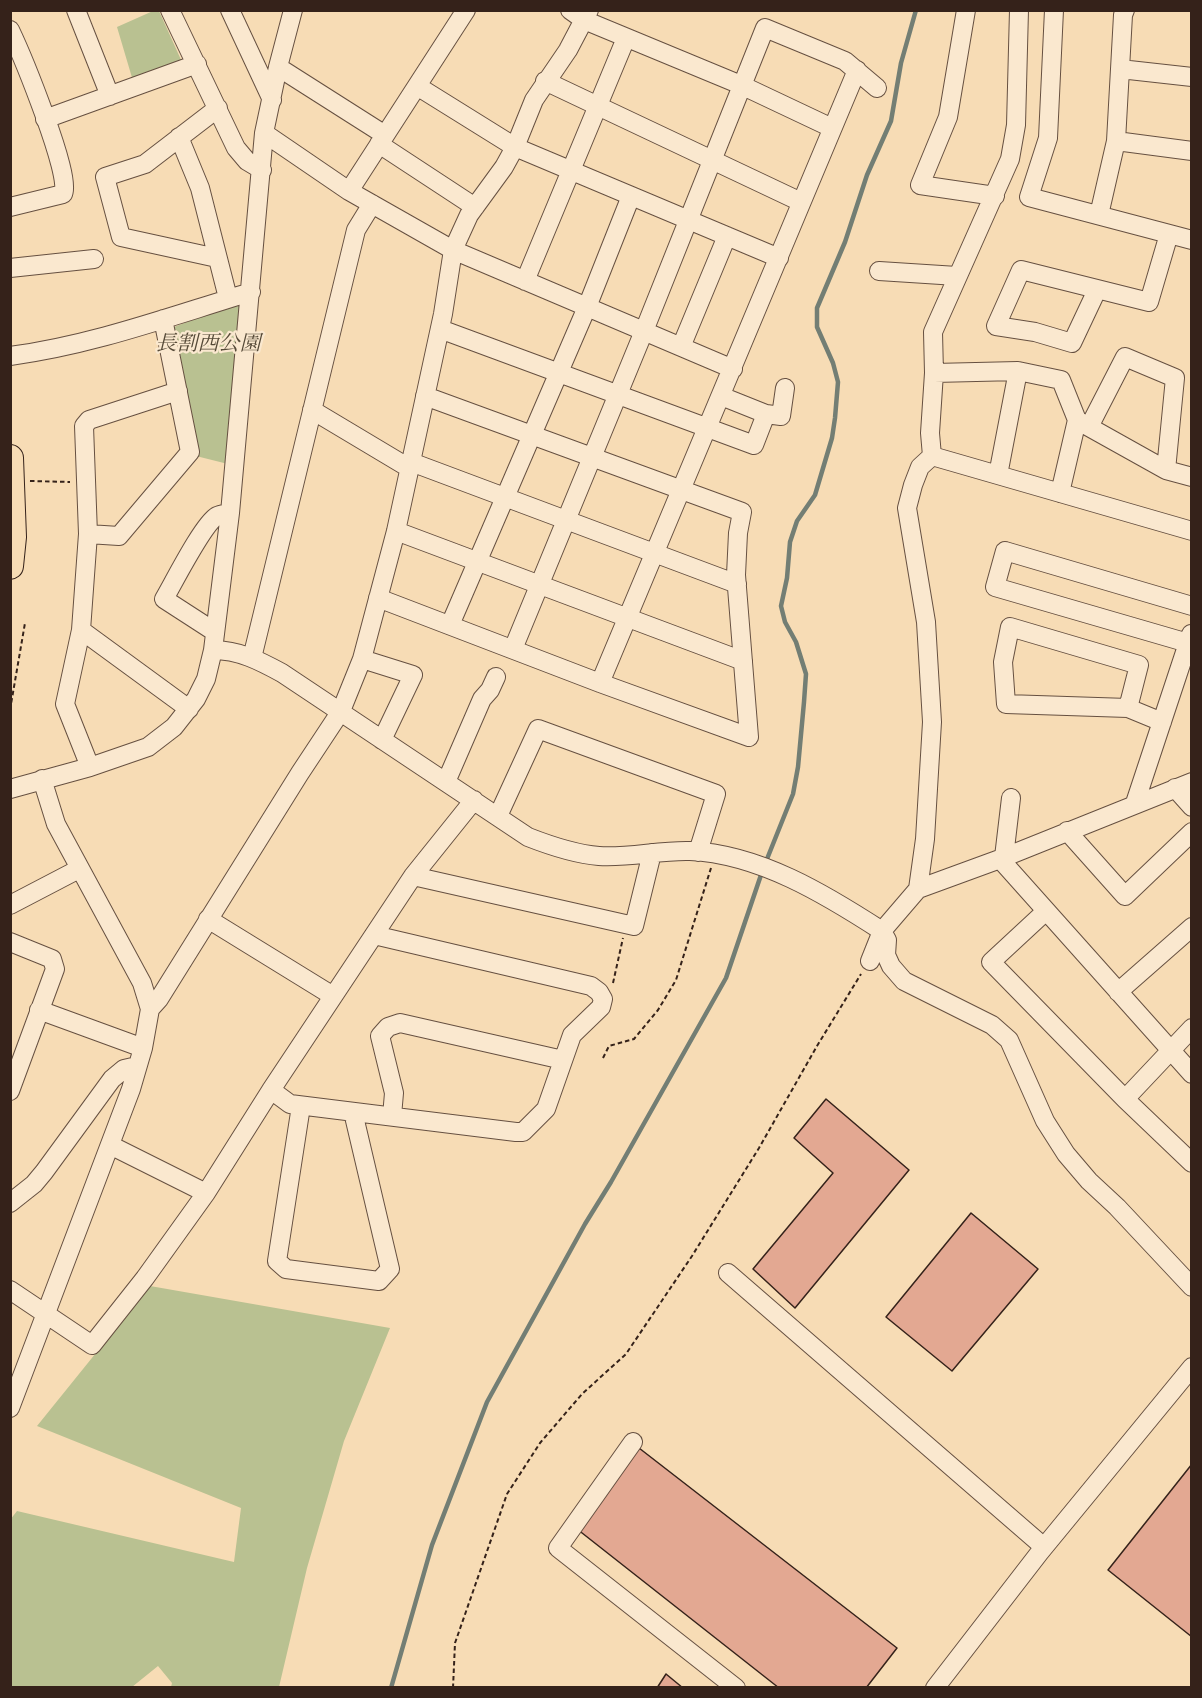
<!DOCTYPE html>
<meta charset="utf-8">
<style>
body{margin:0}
#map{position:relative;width:1202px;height:1698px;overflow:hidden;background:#f7dcb5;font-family:Vollkorn,serif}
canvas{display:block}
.frame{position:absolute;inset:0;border:12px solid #35221a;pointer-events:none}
</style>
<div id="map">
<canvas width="1202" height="1698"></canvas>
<div class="frame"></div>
</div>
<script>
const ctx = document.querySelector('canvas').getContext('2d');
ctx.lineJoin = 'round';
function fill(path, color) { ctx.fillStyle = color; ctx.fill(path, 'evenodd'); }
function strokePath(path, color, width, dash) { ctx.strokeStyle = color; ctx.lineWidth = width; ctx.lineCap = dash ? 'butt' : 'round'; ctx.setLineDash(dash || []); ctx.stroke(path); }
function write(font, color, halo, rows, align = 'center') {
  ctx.font = font + ' Vollkorn,"Noto Serif JP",serif'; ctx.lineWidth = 4.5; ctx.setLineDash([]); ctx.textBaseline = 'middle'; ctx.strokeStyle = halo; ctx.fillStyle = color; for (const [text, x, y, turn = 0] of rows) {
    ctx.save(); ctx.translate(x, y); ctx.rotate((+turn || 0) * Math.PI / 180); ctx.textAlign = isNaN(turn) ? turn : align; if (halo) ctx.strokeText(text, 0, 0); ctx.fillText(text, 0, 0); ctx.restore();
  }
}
fill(new Path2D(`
 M153 11H159L182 62 133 81 117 27Z
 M243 300 228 464 196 456 174 327Z
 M150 1286 390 1328 344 1441 307 1568 279 1687H171L172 1683 158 1666 132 1687H11L10 1520 17 1511 234 1562 241 1508 37 1426Z`), '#b9c191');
strokePath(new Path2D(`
 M765 864 793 794 798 767 804 702 806 674 796 642 785 622 781 606 787 578 790 542 797 521 815 495 832 438 835 418 838 382 833 363 817 327V308L845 242 867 175 891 121 901 63 916 10
 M391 1688 432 1545 487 1402 585 1224 611 1182 726 978 762 872`), '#737e74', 4.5);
const building = new Path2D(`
 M826 1099 909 1170 795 1308 753 1269 833 1173 794 1138Z
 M971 1213 1038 1269 952 1371 886 1317Z
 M639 1448 897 1648 866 1688H779L577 1529Z
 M1192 1464V1637L1108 1570Z
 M666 1674 683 1688H657Z`);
fill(building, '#e3a892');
strokePath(building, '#35221a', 1.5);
const minor = new Path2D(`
 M76 10 110 96
 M170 10 236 148 247 161 262 170
 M230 10 272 100
 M570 10 584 20 741 85 832 128
 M966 10 948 117 920 185 995 196
 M1054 10 1048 138 1029 197 1192 240
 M1125 10 1123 15 1116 141 1192 151
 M10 30C21 53 73 178 63 194L10 207
 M278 67 385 135
 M1120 69 1192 77
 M545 81 801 202
 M417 86 515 147 779 258
 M45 119 197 64
 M264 133 349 191 453 250 733 369
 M179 137 200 188 228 298
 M379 144 475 207
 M349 191 466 10
 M1099 215 1116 141
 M217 258 121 237 105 177 145 164 218 108
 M10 268 94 259
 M879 271 957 276
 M525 281 626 38
 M1097 290 1072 343 1035 332 996 326 1021 270 1149 302 1169 234
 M440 329 754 445 766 414 781 416 785 388
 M681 347 727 236
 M10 356C93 345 171 316 251 292
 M934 373 1018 371
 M721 396 766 414
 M312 410 409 468
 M932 456 1192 531
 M411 462 737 584
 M1166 470 1192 477
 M998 475 1018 371 1061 380 1077 420
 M1060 493 1077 420 1089 427 1166 470 1175 378 1125 357 1089 427
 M396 531 743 661
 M88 534 119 536 190 452 163 319
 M378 598 600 683 749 737 736 575 738 533 742 512 425 396
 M450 625 587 307 631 196
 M81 630 189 709
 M215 632 164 599C174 582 203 524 217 516 221 514 226 514 230 513
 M1188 643 995 587 1005 551 1192 606
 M513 649 644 331 765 28 845 61 877 88
 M213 650C239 650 260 661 282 673L528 837C551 846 574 854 599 856 629 858 660 850 690 851 759 854 825 894 882 931L887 940 886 955 891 966 904 981 992 1025 1009 1040 1045 1121 1066 1154 1089 1181 1117 1207 1192 1287
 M252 658 356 230 372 204
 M362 659 413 675 382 740
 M600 683 857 70
 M1128 708 1139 665 1010 627 1003 662 1006 704 1128 708 1162 722
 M90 767 65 704 81 630 88 534 84 426 89 420 178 391
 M446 782 482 699 490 690 496 677
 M1175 788 1192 807
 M10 789 90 767 148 747 174 727 196 699 206 679 213 650 230 513 264 133 278 67 293 10
 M1135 803 1191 634
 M498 816 538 729 716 794 698 852
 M1067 831 1125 896 1192 832
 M1004 857 1011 798
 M1000 859 1192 1074
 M413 876 634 926 652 853
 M918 889 925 839 932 722 926 622 907 508 913 485 920 467 932 456 930 433 934 373 933 332 1010 159 1016 125 1019 10
 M10 905 79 869
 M1046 911 991 962 1125 1099 1192 1163
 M208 919 333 996
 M10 942 52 959 55 969 10 1091
 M870 961 882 931 918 889 1000 859 1192 782
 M1118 992 1192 927
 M150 1009 159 999 300 773 341 711 362 659 396 531 443 314 453 250 469 215 504 167 515 147 534 100 568 50 589 10
 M39 1010 143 1048
 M271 1090 290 1104 516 1132H523L546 1109 572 1035 601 1007 603 999 599 992 591 986 374 935
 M1125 1099 1192 1028
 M301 1106 277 1261 286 1269 379 1281 390 1269 353 1112
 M392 1116 394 1093 380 1036 388 1027 400 1023 563 1060
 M110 1145 206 1193
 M10 1203 34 1184 44 1172 112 1079 124 1069 137 1066
 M728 1273 1044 1547
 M10 1290 92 1345 145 1278 206 1193 271 1090 413 876 474 800
 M10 1408 131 1089 143 1048 150 1009 142 983 56 824 42 779
 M633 1442 558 1548 736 1688
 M935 1688 1040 1552 1192 1367`);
const highway = new Path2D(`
 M10 458 13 537 10 566`);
strokePath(minor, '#665041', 20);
strokePath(highway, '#35221a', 28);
strokePath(new Path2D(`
 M30 481 70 482
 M10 710 25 623
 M613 983 623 938
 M603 1058 609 1046 634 1039 658 1010 676 980 711 868
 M453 1688 455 1643 507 1494 540 1443 582 1394 626 1354 692 1256 759 1148 817 1046 861 974`), '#35221a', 2, [4.5, 3]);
strokePath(minor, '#fae8cf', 18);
strokePath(highway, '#f7dcb5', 26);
write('italic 21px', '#564a38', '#fae8cf', [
 ["長割西公園",208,346]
]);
</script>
